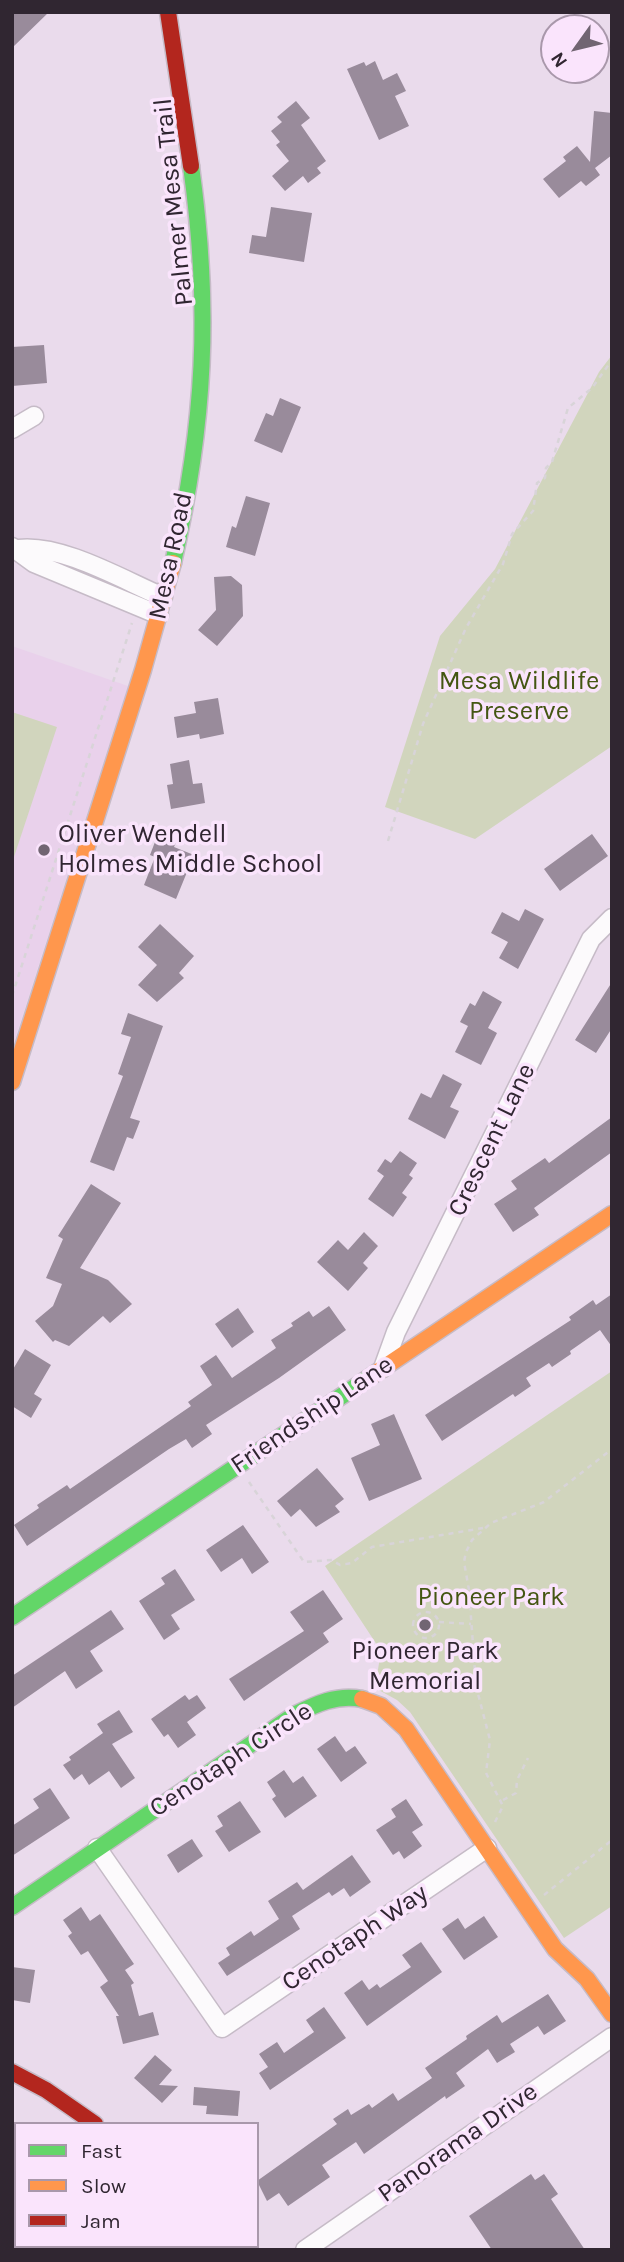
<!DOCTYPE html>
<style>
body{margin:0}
#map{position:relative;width:624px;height:2262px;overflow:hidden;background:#eadbec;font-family:Karla,sans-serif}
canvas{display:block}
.frame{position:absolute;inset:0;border:14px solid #302631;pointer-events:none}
.legend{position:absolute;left:14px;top:2122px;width:245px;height:126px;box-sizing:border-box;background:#fae4fc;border:2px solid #a998ab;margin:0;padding:9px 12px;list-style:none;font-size:21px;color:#302631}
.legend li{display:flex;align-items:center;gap:14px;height:35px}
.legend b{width:35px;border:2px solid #a998ab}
.north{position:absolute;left:540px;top:14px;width:70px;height:70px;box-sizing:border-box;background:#fae4fc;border:2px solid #a998ab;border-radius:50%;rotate:236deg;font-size:19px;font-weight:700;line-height:28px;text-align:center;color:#302631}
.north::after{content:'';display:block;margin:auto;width:24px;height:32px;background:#716572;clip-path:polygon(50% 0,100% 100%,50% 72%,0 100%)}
</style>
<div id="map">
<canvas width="624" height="2262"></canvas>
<div class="frame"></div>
<ul class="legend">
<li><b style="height:9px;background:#63d668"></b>Fast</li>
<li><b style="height:9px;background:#ff974d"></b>Slow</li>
<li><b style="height:9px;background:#b3261e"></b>Jam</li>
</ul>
<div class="north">N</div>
</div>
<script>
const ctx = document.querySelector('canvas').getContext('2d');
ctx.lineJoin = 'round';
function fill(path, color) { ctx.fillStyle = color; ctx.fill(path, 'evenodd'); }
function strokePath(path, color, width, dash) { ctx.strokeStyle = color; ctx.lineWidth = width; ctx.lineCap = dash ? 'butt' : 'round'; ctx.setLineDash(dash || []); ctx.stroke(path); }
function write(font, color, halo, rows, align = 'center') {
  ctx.font = font + ' Karla,sans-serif'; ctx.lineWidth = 7; ctx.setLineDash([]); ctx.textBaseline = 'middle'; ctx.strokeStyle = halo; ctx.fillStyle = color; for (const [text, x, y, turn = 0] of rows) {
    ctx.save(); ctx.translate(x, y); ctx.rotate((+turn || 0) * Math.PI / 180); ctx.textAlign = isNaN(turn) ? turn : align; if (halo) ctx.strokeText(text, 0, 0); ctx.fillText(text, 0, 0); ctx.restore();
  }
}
fill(new Path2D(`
 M12 646 128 686 12 1049Z`), '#e9d1eb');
fill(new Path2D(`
 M612 355V746L475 839 385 807 440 636 495 569 599 372Z
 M12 712 57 727 12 863Z
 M612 1371V1906L564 1938 410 1712 397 1700 375 1688 381 1651 325 1566Z`), '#d1d5bd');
fill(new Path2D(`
 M12 12H49L12 48Z
 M375 61 383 80 397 73 406 91 395 96 409 126 379 140 347 69 364 62 366 66Z
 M296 101 310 118 301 125 326 161 317 168 321 173 308 183 303 176 285 191 272 176 289 161 276 145 280 142 271 131 282 122 277 117Z
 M594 111 612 113V155L595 168 600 175 586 186 581 181 559 198 543 179 566 161 563 157 577 146 590 162Z
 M271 207 312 213 304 262 249 253 252 235 266 237Z
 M44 345 47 383 12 386V347Z
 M280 398 301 407 282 453 254 441 266 413 273 416Z
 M246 496 270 503 255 556 226 547 232 526 236 528Z
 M231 576 242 585 243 616 217 646 198 630 216 610 214 577Z
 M218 698 224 734 200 739 199 734 177 738 174 717 196 713 194 702Z
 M189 760 193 784 202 783 205 803 171 809 167 785 173 784 170 764Z
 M158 834 176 842 174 847 194 855 176 899 144 885 155 857 150 855Z
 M592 834 608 856 560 891 544 869Z
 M525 909 544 919 518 969 499 958 508 942 491 933 502 912 519 921Z
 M160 924 194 956 179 973 184 978 157 1002 138 985 157 965 138 947Z
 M612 982V1028L596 1053 575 1040Z
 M483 991 502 1002 488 1028 497 1033 481 1065 455 1052 468 1026 460 1022 470 1003 475 1006Z
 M128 1013 163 1026 130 1118 140 1121 133 1139 127 1137 114 1171 90 1162 123 1076 118 1074 131 1037 121 1034Z
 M443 1074 462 1084 450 1107 459 1111 445 1139 408 1119 421 1093 431 1098Z
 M612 1117V1152L534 1208 539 1215 513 1232 494 1204 517 1189 511 1181 545 1158 549 1163Z
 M400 1151 417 1163 409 1175 413 1178 402 1193 407 1197 393 1217 368 1199 384 1176 377 1171 385 1159 391 1163Z
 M91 1184 121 1203 80 1268 108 1280 132 1304 110 1323 103 1316 69 1346 55 1340 53 1342 35 1321 53 1306 62 1284 46 1278 63 1239 58 1236Z
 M364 1232 378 1246 363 1263 368 1268 348 1291 317 1262 338 1240 348 1250Z
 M612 1294V1347L600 1330 570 1351 571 1354 552 1367 549 1363 526 1378 531 1386 515 1397 513 1394 442 1441 425 1415 571 1320 569 1317 593 1300 596 1305Z
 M329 1306 346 1330 279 1378 206 1425 212 1434 192 1448 186 1439 169 1449 27 1546 14 1525 39 1508 37 1505 67 1485 70 1489 191 1406 188 1402 212 1385 200 1366 216 1355 232 1378 276 1348 271 1340 293 1326 291 1323 309 1311 313 1317Z
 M238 1308 254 1332 232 1348 215 1324Z
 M25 1349 51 1365 34 1394 42 1399 31 1418 12 1406V1371Z
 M394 1414 422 1479 369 1501 351 1458 380 1445 371 1424Z
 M317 1468 344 1499 335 1506 340 1512 316 1527 300 1509 291 1517 277 1501Z
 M243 1525 269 1562 252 1574 242 1558 221 1572 206 1550Z
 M175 1569 195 1600 171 1615 180 1629 164 1640 139 1601 165 1584 161 1578Z
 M323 1590 343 1619 323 1633 329 1642 244 1701 229 1679 304 1631 290 1612Z
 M111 1610 124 1629 90 1651 103 1671 76 1689 65 1671 12 1708V1676Z
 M185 1695 189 1700 197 1695 206 1708 187 1722 196 1735 178 1748 168 1734 164 1737 151 1719Z
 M119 1710 133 1732 112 1744 135 1778 121 1788 109 1771 89 1785 82 1774 74 1780 63 1765 71 1760 69 1757 103 1733 97 1724Z
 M335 1736 346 1752 355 1746 367 1763 341 1782 317 1749Z
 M284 1770 293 1783 303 1776 317 1796 285 1818 272 1799 276 1796 267 1782Z
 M50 1788 70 1818 12 1856V1826L39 1808 33 1799Z
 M406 1799 423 1825 412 1832 422 1846 404 1859 399 1851 393 1855 376 1830 396 1817 391 1809Z
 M240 1801 261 1832 229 1852 215 1831 223 1826 217 1816Z
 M192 1839 203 1856 178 1873 167 1855Z
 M352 1855 371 1882 350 1897 344 1888 332 1896 329 1892 292 1916 300 1929 227 1976 218 1963 230 1955 226 1948 251 1931 254 1936 279 1919 268 1901 297 1882 303 1890Z
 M81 1907 90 1921 100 1914 134 1964 125 1970 134 1983 131 1985 139 2016 153 2012 159 2035 123 2044 116 2016H119L100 1987 108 1981 88 1951 81 1955 68 1936 72 1933 63 1920Z
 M484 1916 498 1937 464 1960 442 1929 458 1918 465 1929Z
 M421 1942 442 1972 367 2026 344 1993 362 1980 369 1990 377 1984 380 1988 411 1967 402 1955Z
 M12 1967 35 1970 30 2003 12 2000Z
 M548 1994 566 2021 544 2035 538 2026 510 2044 515 2052 497 2063 488 2049 456 2073 465 2086 446 2099 445 2096 364 2154 356 2142 322 2165 330 2177 288 2206 279 2193 267 2201 257 2181 337 2124 333 2119 348 2109 351 2115 369 2104 372 2108 393 2093 398 2101 432 2078 425 2068 467 2039 466 2036 497 2015 502 2023Z
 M324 2007 346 2038 270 2090 259 2073 268 2067 259 2054 277 2042 284 2053 314 2032 306 2020Z
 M155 2055 172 2070 159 2085 178 2086 162 2103 134 2078Z
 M194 2087 240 2091 238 2116 206 2114 207 2106 193 2105Z
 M531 2174 535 2180 544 2174 558 2194 551 2199 585 2250H492L469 2216Z`), '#998b9b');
const street = new Path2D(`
 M12 429 34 416
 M12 547 34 563 159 615
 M19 549C62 544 123 580 163 597
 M383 1368 396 1332 591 939 612 918
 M97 1848 222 2028 487 1848
 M12 2215 16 2216
 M60 2246 64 2250
 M305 2250 612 2037`);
const fast = new Path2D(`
 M173 563C205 424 211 308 191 166
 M12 1617 370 1377
 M12 1907 294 1715C316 1704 337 1694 362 1699`);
const slow = new Path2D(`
 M12 1082 143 670 173 563
 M370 1377 612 1214
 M362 1699 381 1706 406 1729 555 1949 587 1979 612 2014
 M235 2246 239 2250`);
const jam = new Path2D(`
 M168 12 191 166
 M12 2072 46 2090 95 2124`);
strokePath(street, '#c6bbc7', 21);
strokePath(fast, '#c6bbc7', 19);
strokePath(slow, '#c6bbc7', 19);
strokePath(jam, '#c6bbc7', 19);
strokePath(new Path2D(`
 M388 841 423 724 466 628 503 564 512 534 533 511 537 483 545 478 546 468 552 462 568 408 592 388 612 360
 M12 996 132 623
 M249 1482 304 1562 332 1560 340 1565 352 1563 372 1547 483 1528
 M413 1625a13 13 0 1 1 26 0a13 13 0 1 1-26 0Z
 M439 1622 471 1624
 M503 1800 516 1793 517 1780 528 1758
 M495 1822 503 1806 486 1773 490 1740 476 1686 469 1590 464 1562 466 1552 472 1540 491 1523 544 1502 612 1449
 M544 1895 612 1840`), '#d8d4d8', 2.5, [5, 5]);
strokePath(street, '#fcfafc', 18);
strokePath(fast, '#63d668', 16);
strokePath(slow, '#ff974d', 16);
strokePath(jam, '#b3261e', 16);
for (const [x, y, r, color] of [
 [44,850,7,"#716572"],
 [425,1625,7,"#716572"]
]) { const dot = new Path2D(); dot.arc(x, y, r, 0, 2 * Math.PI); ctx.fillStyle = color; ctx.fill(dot); strokePath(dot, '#fae4fc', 2.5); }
write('26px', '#302631', '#fae4fc', [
 ["Palmer Mesa Trail",174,202,-96],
 ["Mesa Road",171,556,-78],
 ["Crescent Lane",492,1140,-64],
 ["Friendship Lane",312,1415,-34],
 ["Cenotaph Circle",231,1760,-33],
 ["Cenotaph Way",355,1938,-34],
 ["Panorama Drive",458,2143,-35]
]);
write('26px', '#445612', '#fae4fc', [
 ["Mesa Wildlife",519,682],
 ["Preserve",519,712],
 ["Pioneer Park",491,1598]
]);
write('26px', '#302631', '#fae4fc', [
 ["Oliver Wendell",58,835],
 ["Holmes Middle School",58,865],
 ["Pioneer Park",425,1652,"center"],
 ["Memorial",425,1682,"center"]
], 'left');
</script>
